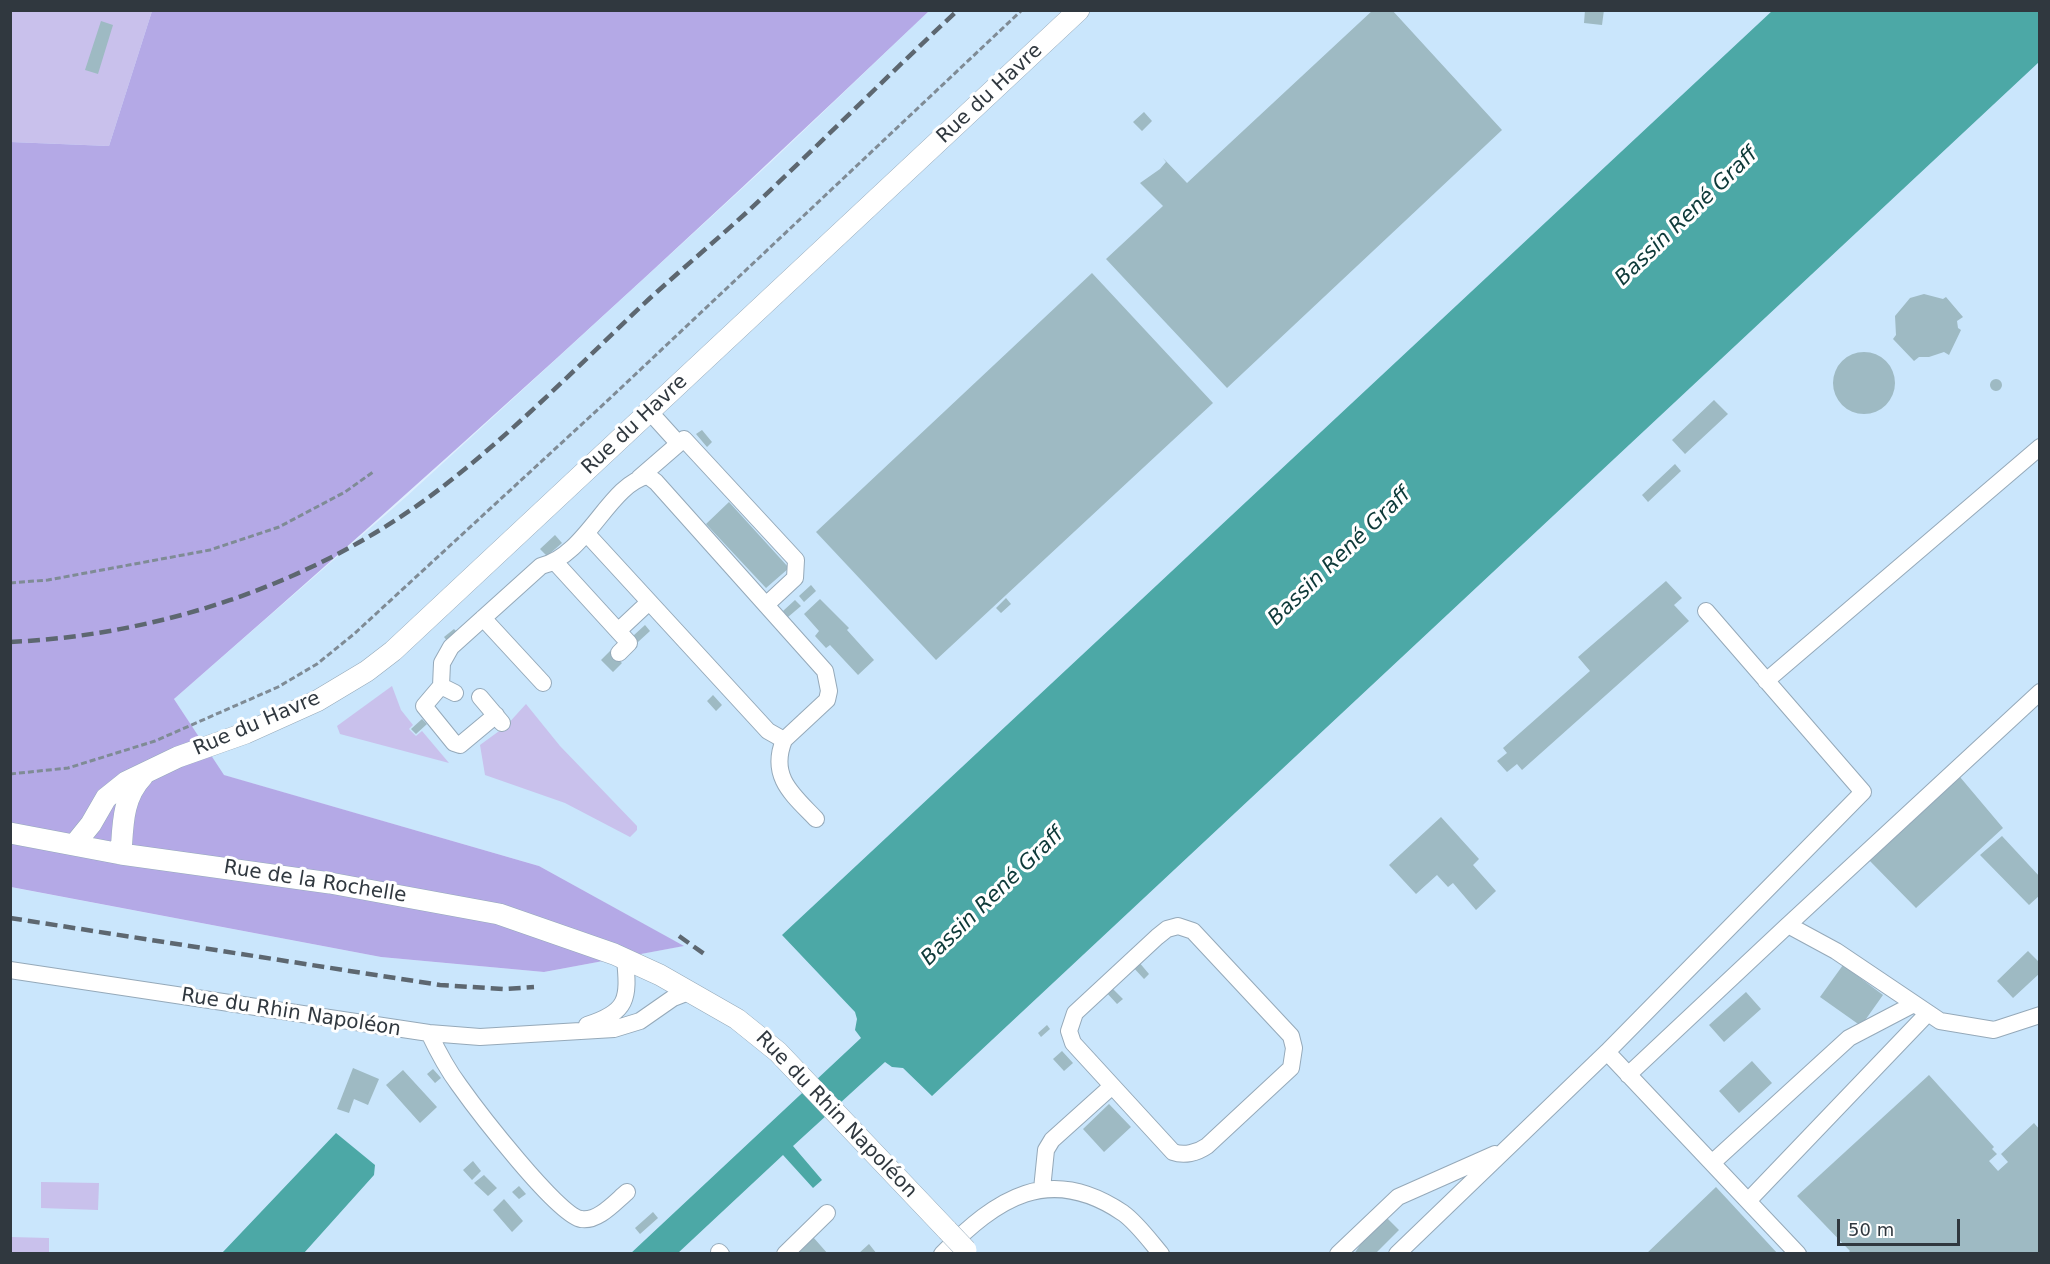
<!DOCTYPE html>
<meta charset="utf-8">
<style>
body{margin:0}
#map{position:relative;width:2050px;height:1264px;overflow:hidden;background:#dfeffe;font-family:"DejaVu Sans",sans-serif}
canvas{display:block}
.frame{position:absolute;inset:0;border:12px solid #30383f;pointer-events:none}
.scale{position:absolute;left:1837px;top:1219px;width:123px;height:27px;box-sizing:border-box;border:3px solid #30383f;border-top:0;padding-left:8px;font-size:18px;line-height:21px;white-space:nowrap;color:#30383f;-webkit-text-stroke:4px #fff;paint-order:stroke}
</style>
<div id="map">
<canvas width="2050" height="1264"></canvas>
<div class="frame"></div>
<div class="scale">50 m</div>
</div>
<script>
const ctx = document.querySelector('canvas').getContext('2d');
ctx.lineJoin = 'round';
function fill(path, color) { ctx.fillStyle = color; ctx.fill(path, 'evenodd'); }
function strokePath(path, color, width, dash) { ctx.strokeStyle = color; ctx.lineWidth = width; ctx.lineCap = dash ? 'butt' : 'round'; ctx.setLineDash(dash || []); ctx.stroke(path); }
function write(font, color, halo, rows, align = 'center') {
  ctx.font = font + ' "DejaVu Sans",sans-serif'; ctx.lineWidth = 6; ctx.setLineDash([]); ctx.textBaseline = 'middle'; ctx.strokeStyle = halo; ctx.fillStyle = color; for (const [text, x, y, turn = 0] of rows) {
    ctx.save(); ctx.translate(x, y); ctx.rotate((+turn || 0) * Math.PI / 180); ctx.textAlign = isNaN(turn) ? turn : align; if (halo) ctx.strokeText(text, 0, 0); ctx.fillText(text, 0, 0); ctx.restore();
  }
}
fill(new Path2D(`
 M929 11H2039V1253H11L10 887 381 957 544 972 683 946 539 866 223 775 174 699 407 496 770 163Z`), '#cae6fc');
fill(new Path2D(`
 M11 11H152L109 146 11 142Z
 M392 686 401 710 413 725 409 729 416 736 422 731 449 763 340 734 337 726Z
 M526 704 560 746 637 826V830L630 837 565 803 485 775 480 745 506 726Z
 M41 1182 99 1183 98 1210 41 1208Z
 M11 1237 49 1238V1253H11Z`), '#c9c1ec');
fill(new Path2D(`
 M152 11H929C683 246 431 475 174 699L224 775 539 866 684 946 544 972 381 957 11 887V142L109 146Z`), '#b4a9e6');
fill(new Path2D(`
 M1772 11H2039V62L932 1096 903 1068 892 1067 885 1062 793 1146 822 1180 813 1188 783 1155 678 1253 630 1254 861 1038 855 1030 857 1019 855 1012 782 935Z
 M336 1133 375 1165 374 1175 304 1253H222Z`), '#4ca8a6');
fill(new Path2D(`
 M1373 10H1392L1502 130 1227 388 1106 259 1163 206 1140 183 1160 169 1166 162 1163 158 1187 183Z
 M1585 10H1604L1602 25 1584 23Z
 M101 21 113 25 98 74 85 70Z
 M1144 112 1152 121 1142 131 1133 122Z
 M1092 273 1213 403 936 660 816 532Z
 M1924 294 1943 299 1946 297 1963 317 1957 321 1958 328 1961 330 1949 355 1944 352 1929 357H1919L1914 361 1893 339 1896 335 1895 316 1910 298Z
 M1833 383a31 31 0 1 1 62 0a31 31 0 1 1-62 0Z
 M1990 385a6 6 0 1 1 12 0a6 6 0 1 1-12 0Z
 M1714 400 1728 414 1685 454 1672 440Z
 M702 430 712 442 707 447 696 434Z
 M1675 464 1681 471 1648 502 1642 495Z
 M729 502 789 568 766 588 706 524Z
 M555 535 562 543 547 556 540 549Z
 M1666 581 1682 598 1674 605 1689 621 1522 770 1517 764 1507 772 1497 761 1507 753 1503 748 1590 671 1578 657Z
 M811 585 816 591 804 602 799 596Z
 M1006 598 1011 604 1001 613 996 608Z
 M820 599 849 628 847 630 874 660 858 675 830 645 826 648 815 636 819 631 804 614Z
 M795 600 801 606 788 617 783 611Z
 M645 625 650 631 638 642 633 636Z
 M454 629 458 633 448 642 444 637Z
 M610 651 622 663 613 672 601 660Z
 M713 695 722 705 716 711 707 701Z
 M422 719 427 724 416 734 411 729Z
 M1960 777 2003 828 1916 908 1868 859Z
 M1441 817 1479 859 1473 865 1496 891 1476 910 1453 883 1448 887 1437 875 1416 894 1389 865Z
 M2002 836 2040 877V895L2029 905 1980 855Z
 M2028 951 2040 963V973L2013 998 1997 981Z
 M1138 961 1149 974 1144 979 1132 966Z
 M1843 965 1883 995 1861 1026 1820 997Z
 M1111 987 1123 999 1117 1004 1106 992Z
 M1746 992 1761 1009 1724 1042 1709 1025Z
 M1047 1025 1050 1029 1041 1037 1038 1033Z
 M1062 1051 1073 1063 1064 1071 1053 1059Z
 M1752 1061 1772 1083 1739 1113 1719 1091Z
 M353 1068 379 1079 368 1105 354 1099 349 1113 337 1109Z
 M433 1069 441 1078 435 1083 427 1074Z
 M403 1070 437 1107 420 1123 386 1085Z
 M1929 1075 1994 1147 1992 1149 1997 1154 1989 1161 1998 1171 2008 1162 2001 1154 2034 1123 2040 1130V1254H1847L1850 1251 1797 1196Z
 M1109 1104 1131 1127 1104 1152 1083 1129Z
 M473 1161 481 1171 472 1180 463 1170Z
 M484 1175 497 1188 488 1196 474 1183Z
 M519 1186 526 1194 519 1199 512 1192Z
 M1716 1187 1778 1254H1646Z
 M504 1199 523 1221 512 1232 493 1210Z
 M653 1212 658 1218 640 1234 635 1228Z
 M1387 1218 1399 1230 1375 1254H1354L1362 1242Z
 M813 1237 828 1254H794Z
 M869 1244 877 1254H858Z`), '#9ebac3');
const minor = new Path2D(`
 M649 411 678 443
 M639 478 684 439 796 560 795 578 766 605
 M587 534 768 731 784 740
 M555 562 629 643 619 653
 M483 618 543 683
 M618 631 649 602
 M1766 681 2040 447
 M441 686 455 693
 M480 697 502 723
 M496 715 460 745 454 743 424 706 441 686 442 663 451 647 541 566C587 555 609 484 648 476L656 482 825 671 829 691 827 700 784 740C769 777 793 795 816 819
 M1788 925 2040 692
 M1178 926 1193 931 1291 1036 1294 1048 1291 1068 1207 1146C1197 1153 1184 1156 1173 1152L1073 1043 1069 1031 1075 1013 1157 937 1167 929Z
 M10 970 429 1033 480 1037 614 1029 640 1021 673 998 691 991
 M587 1025C628 1012 629 999 625 959
 M429 1033C438 1052 447 1069 459 1085 476 1109 558 1216 581 1219 598 1222 615 1202 627 1192
 M1607 1052 1798 1254
 M1628 1075 1788 925 1836 951 1940 1021 1994 1030 2040 1015
 M1712 1163 1849 1038 1914 1004
 M1042 1189 1046 1150 1052 1140 1111 1087
 M1748 1201 1928 1013
 M719 1252 721 1254
 M785 1254 827 1213
 M942 1254C997 1198 1049 1163 1123 1213 1137 1223 1150 1241 1161 1254
 M1338 1254 1398 1197 1495 1154
 M1397 1254 1607 1052 1863 792 1706 611`);
const major = new Path2D(`
 M10 833 121 854 330 883 499 914 614 954 660 975 737 1019 778 1052 947 1230
 M74 845 91 824 106 798 126 782 178 757 246 733 317 701 367 671 393 651 1079 10
 M121 854C123 825 122 798 143 776`);
strokePath(minor, '#95a9b9', 18);
strokePath(major, '#95a9b9', 22);
strokePath(new Path2D(`
 M10 583 48 580 210 550 279 527 345 492 373 472
 M10 774 68 768 155 741 278 687 317 664 354 634 606 402 1022 10`), '#7f8b95', 3, [6, 3]);
strokePath(minor, '#fff', 16);
strokePath(major, '#fff', 21);
strokePath(new Path2D(`
 M10 642C163 635 319 582 441 488 515 431 581 363 649 299 681 270 714 242 746 213 817 147 886 77 958 10
 M10 918 440 985 504 989 534 987
 M679 936 707 956`), '#5d6770', 4.5, [12, 6]);
const majorBridge = new Path2D(`
 M947 1230 966 1250`);
strokePath(majorBridge, '#95a9b9', 22, []);
strokePath(majorBridge, '#fff', 21);
write('20px', '#30383f', '#fff', [
 ["Rue du Havre",990,94,-43],
 ["Rue du Havre",635,425,-43],
 ["Rue du Havre",257,724,-23],
 ["Rue de la Rochelle",315,882,9],
 ["Rue du Rhin Napoléon",291,1013,9],
 ["Rue du Rhin Napoléon",836,1115,46]
]);
write('italic 21px', '#0d3938', '#fff', [
 ["Bassin René Graff",1687,217,-44],
 ["Bassin René Graff",1340,557,-44],
 ["Bassin René Graff",993,897,-44]
]);
</script>
